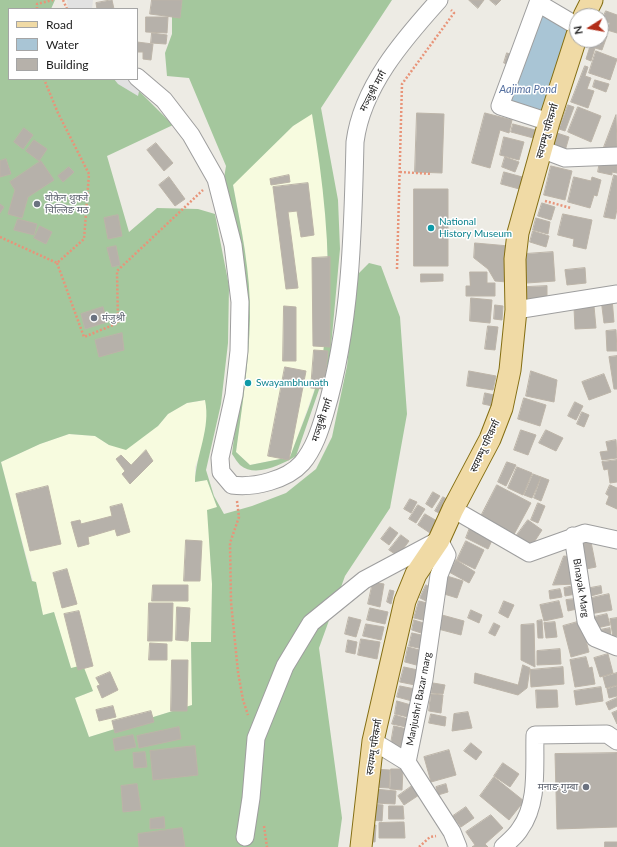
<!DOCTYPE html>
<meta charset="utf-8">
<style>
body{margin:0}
#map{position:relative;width:617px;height:847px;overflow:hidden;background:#edebe4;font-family:Lato,sans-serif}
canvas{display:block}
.legend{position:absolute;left:8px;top:8px;width:130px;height:72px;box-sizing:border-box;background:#fff;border:1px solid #a5a5a5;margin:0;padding:5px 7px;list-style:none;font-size:12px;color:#1d1d1d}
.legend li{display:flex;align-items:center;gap:8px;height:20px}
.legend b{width:20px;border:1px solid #a5a5a5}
.north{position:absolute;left:569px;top:8px;width:40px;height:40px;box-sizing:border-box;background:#fff;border:1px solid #a5a5a5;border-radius:50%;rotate:259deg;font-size:11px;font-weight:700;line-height:16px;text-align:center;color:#1d1d1d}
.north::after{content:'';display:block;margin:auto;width:14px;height:18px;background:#b22d18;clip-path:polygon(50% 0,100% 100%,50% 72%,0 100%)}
</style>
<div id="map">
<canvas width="617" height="847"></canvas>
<ul class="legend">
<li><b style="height:5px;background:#f0daa5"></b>Road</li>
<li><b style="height:11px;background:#a9c5d5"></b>Water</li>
<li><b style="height:11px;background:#b6b1aa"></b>Building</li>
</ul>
<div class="north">N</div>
</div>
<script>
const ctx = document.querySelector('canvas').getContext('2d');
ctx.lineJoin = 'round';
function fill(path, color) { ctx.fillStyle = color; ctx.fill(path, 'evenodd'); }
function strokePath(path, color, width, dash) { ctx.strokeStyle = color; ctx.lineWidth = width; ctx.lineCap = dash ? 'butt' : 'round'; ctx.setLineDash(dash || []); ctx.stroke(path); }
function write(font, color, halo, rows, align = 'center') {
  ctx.font = font + ' Lato,"Noto Sans Devanagari",sans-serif'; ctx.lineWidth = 3; ctx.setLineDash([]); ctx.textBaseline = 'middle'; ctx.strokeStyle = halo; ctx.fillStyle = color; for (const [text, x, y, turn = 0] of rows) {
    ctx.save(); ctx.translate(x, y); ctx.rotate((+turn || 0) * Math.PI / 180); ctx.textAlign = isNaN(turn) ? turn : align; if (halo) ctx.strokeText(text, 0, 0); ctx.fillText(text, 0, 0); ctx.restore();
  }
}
fill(new Path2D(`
 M312 113 321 168 327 230 328 293 325 344 317 382 290 457 250 465 236 452 246 375 250 317 245 249 233 184 293 126Z
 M206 400 208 414 202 449 195 467V482L207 480 217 507 209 535 212 584 211 643 191 642 192 705 89 737 75 698 93 691 71 668 54 612 43 615 36 583 33 581 1 462 40 444 69 434 95 436 109 445 158 426 168 414 187 403Z`), '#f7fbdf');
fill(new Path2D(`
 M0 0H55L51 9H9V79H127L173 125 107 156 129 232 157 208 198 209 215 214 229 286 228 343 221 404 206 470 214 496 224 514 252 506 286 493 316 469 332 437 347 366 357 275 369 263 381 266 400 317 407 414 390 508 345 576 319 648 342 818 338 847H0ZM205 400C211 429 196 454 195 482L207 480 217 507 207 510 212 584 211 642H191L192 705 89 737 75 698 93 691 83 665 71 668 54 612 43 615 36 582 32 581 1 462 40 444 69 434 95 436 109 445 126 450 158 426 168 414 187 403Z
 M172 0H392L321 108 338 200 340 249 330 358 296 456C281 465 255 478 240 465 237 462 235 458 232 454L243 364 224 178 226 166 189 78 167 76 165 53 172 34ZM312 114C323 181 331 248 327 316 325 338 323 361 317 382 310 407 299 432 290 457L250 465 236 452C242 408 249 363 250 318 251 273 241 228 233 185L293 126Z`), '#a4c79d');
fill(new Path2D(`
 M67 0H93L92 9H68Z
 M114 79H137L141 82 138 96 118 84Z`), '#e1e1e1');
fill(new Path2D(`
 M537 7 571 23 540 114 503 103Z`), '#a9c5d5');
const building = new Path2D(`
 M112 0 114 9H97L96 3Z
 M152 0H182L180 18 150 14Z
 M469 0H484L478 8Z
 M490 0H501L496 5Z
 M606 11 617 15V33L607 30 610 23 602 20Z
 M598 12 603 14 601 18V16H596Z
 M146 17H168L167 33 146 32Z
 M152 33 167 35 166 44 151 43Z
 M601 35 607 36 602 50 595 48 591 61 586 59 592 40H601Z
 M137 42 153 44 151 60 143 59V52H137Z
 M596 51 617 59 610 80 589 73Z
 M507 53 517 57 514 66 504 63Z
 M585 66 588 67 585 76 591 78 587 89 594 91 588 108 571 102Z
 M595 80 609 84 606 92 593 87Z
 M568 105 574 107 565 131 559 129Z
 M578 107 601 116 591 142 568 132Z
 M417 113 444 114 442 173 415 172Z
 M485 113 512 120 509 133 500 130 490 168 472 163Z
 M616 115 617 146 615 152 604 147Z
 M513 124 539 131 537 139 511 132Z
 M24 128 33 135 23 149 14 142Z
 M557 133 569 137 565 151 553 147Z
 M504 137 524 142 519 160 500 155Z
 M34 140 47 149 39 161 26 151Z
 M156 143 173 163 164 171 147 150Z
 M505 157 519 162 515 172 502 167Z
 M6 159 11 174 0 177V161Z
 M41 161 54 180 28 197 22 218 8 214 15 190 10 182Z
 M600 161 617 164V173L612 172V175L598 172Z
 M551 166 572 171 565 200 544 195Z
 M69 167 74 172 63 182 58 176Z
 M504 172 526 178 523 190 501 184Z
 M289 175 290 182 271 185 270 179Z
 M614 175 617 176V209L615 219 604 217Z
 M169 177 185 199 175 206 159 185Z
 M574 177 591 181 592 177 601 180 597 196 594 195 590 208 568 202Z
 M308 183 314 235 301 237 297 211 288 212 298 288 286 289 273 187Z
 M414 189H448V266H414Z
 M542 203 555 207 551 220 538 216Z
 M0 204 4 207 0 213Z
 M563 214 592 220 586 249 573 246 574 239 558 235Z
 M118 215 122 236 108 239 104 218Z
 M536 218 550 222 548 234 533 230Z
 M18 219 37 224 34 235 14 230Z
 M40 226 52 232 46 244 34 238Z
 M533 231 549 236 546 247 530 242Z
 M475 243 509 246 507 282 495 281 488 269 474 258Z
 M116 246 120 265 112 267 107 248Z
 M553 252 555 281 527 283 525 254Z
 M330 257V347L313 346 312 258Z
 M585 268 586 283 567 285 565 270Z
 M470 272H487V283H495V296H466V286H470Z
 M421 274H443V281L421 282Z
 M547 286V305L527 306V287Z
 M471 298 492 300 490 323 470 321Z
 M612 298 614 322 604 323 601 299Z
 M495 305 503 306 502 320 494 319Z
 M284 306 296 307V361H283Z
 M594 306 596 328 575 329 574 308Z
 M103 307 107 322 85 329 81 314Z
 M488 326 498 327 495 350 485 349Z
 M616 330 617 351H607L606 331Z
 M122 333 124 350 99 357 95 340Z
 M314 350 328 351 324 389 311 388Z
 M617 356V389H614L609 357Z
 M285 367 306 371 289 460 268 456Z
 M469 371 496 376 493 390 467 386Z
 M531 371 557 380 554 402 526 396Z
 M604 374 611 392 589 400 582 382Z
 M485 393 499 396 497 407 483 404Z
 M524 398 546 405 540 426 518 419Z
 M575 402 583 406 576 420 568 416Z
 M582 412 589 415 584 427 577 424Z
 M521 430 536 435 528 455 514 450Z
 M546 430 563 438 556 451 539 443Z
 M616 440 617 458 602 460 600 452 608 451 606 442Z
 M146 450 153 461 130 484 122 474 125 471 116 459 121 455 131 465Z
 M617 460V482L610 483 608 469 604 470 602 462Z
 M507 462 516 465 506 486 498 482Z
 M517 467 532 473 523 495 508 488Z
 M533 474 541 477 532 498 524 495Z
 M541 477 549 480 541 501 534 498Z
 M497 485 531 503 511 540 478 522Z
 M610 485 617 488V509L606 504 609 496 606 494Z
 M48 486 61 544 30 551 16 494Z
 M433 492 440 496 432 508 426 504Z
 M443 497 453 502 445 516 435 511Z
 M410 499 417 502 411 513 404 509Z
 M538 503 545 506 538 523 531 520Z
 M122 504 130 532 117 536 115 529 88 537 89 544 78 547 71 522 80 520 81 524 112 516 110 507Z
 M418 505 425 509 416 523 409 519Z
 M425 514 437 521 430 533 418 525Z
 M528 520 542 530 529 550 514 539Z
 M471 525 494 536 488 549 466 538Z
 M390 527 398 533 389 545 381 539Z
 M401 535 409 541 398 556 389 550Z
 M186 540 202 541 200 581H184Z
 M466 541 484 550 475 569 457 560Z
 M591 542 596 567 581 570 576 544Z
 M564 556 573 557 576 584 553 585Z
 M456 560 475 572 469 583 449 572Z
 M67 569 77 604 62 608 53 573Z
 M447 576 463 581 457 598 441 593Z
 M373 582 384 584 380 607 368 604Z
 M153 585H188V601H152Z
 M426 585 432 588 426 601 420 598Z
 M574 586 576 594 565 596 564 588Z
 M601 586 602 593 587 597 585 589Z
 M560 589 562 597 550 599 549 591Z
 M390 590 394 591 391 604 387 602Z
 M609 594 612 610 590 614 587 599Z
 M575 599 577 609 568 611 566 600Z
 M419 601 427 603 423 620 414 618Z
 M504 601 514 605 508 618 499 613Z
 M559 601 563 617 544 621 540 605Z
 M149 603H173L172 641H148Z
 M177 607 190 608 188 641 176 640Z
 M370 608 388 612 385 624 367 620Z
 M471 610 482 615 479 623 468 618Z
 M79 611 93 666 78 670 64 614Z
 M607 614 610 625 597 628 594 617Z
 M442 615 464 621 461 635 438 629Z
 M349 617 361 620 356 637 345 634Z
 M617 618V636L613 637 610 619Z
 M414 620 427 624 424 634 412 630Z
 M542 620 543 638H538L537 621Z
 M581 621 589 652 571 657 563 626Z
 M555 622 557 637 546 638 544 623Z
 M494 623 500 626 495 636 489 633Z
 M366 624 384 627 381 640 363 636Z
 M534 624 535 667 521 660V625Z
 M610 628 611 637 599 630Z
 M412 633 426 636 423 649 409 646Z
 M361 639 380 642 377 659 358 655Z
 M348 640 357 642 355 654 346 652Z
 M150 643 167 644V660H149Z
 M408 647 423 651 420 666 405 662Z
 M560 649 561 664 537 665V651Z
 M608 654 613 673 600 677 594 658Z
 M586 657 589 668 592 667 595 684 575 687 570 660Z
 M172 660H188L187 711H171Z
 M523 665 530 668 527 688 518 695 474 683 475 673 518 685Z
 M404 667 418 670 415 685 400 682Z
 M563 667 564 684 531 687 530 670Z
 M110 672 118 690 102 698 97 686 100 685 96 678Z
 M617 673V685L606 688 603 677Z
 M433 683 445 685 443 694 431 693Z
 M400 686 415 689 412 701 397 697Z
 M617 686V696L609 698 607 689Z
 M601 687 603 701 576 705 574 691Z
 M536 690H557L558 707 537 708Z
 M431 694 443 695 441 713 429 711Z
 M617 698V706L609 710 606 703Z
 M397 701 411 705 408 717 395 714Z
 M113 706 116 717 99 721 96 710Z
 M151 711 154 722 115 733 112 721Z
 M617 711V724L612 713Z
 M468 712 472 728 452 731 454 714Z
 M431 714 446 717 445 726 429 723Z
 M395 715 408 719 406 727 392 724Z
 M394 726 407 729 401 751 391 743Z
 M179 727 181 739 139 748 137 736Z
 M133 735 136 747 115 751 113 739Z
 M471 743 482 752 476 760 464 751Z
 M195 746 198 775 153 780 150 751Z
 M449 750 456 775 431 782 424 757Z
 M145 752 147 767 134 768 133 753Z
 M617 753V827L557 829 555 754Z
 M503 763 519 774 510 787 494 776Z
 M372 769 390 770 389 788 371 787Z
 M391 769H403L402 790 390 789Z
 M494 777 524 801 509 820 480 796Z
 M137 784 141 810 123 812 121 786Z
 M446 784 448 792 438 795 436 787Z
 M412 786 419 795 404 805 398 796Z
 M374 789 396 791 395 804 374 803Z
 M371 804 383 805 382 821 370 820Z
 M389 806H403L404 819H389Z
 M466 807 474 818 461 827 453 816Z
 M491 815 503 828 485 844 488 847H472L475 845 466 832Z
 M164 817 165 828 150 829V819Z
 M399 822H404L405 838H379V823Z
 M367 825H376L375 842 366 841Z
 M182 828 185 847H139L138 834Z
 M605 842H617V847H605Z`);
fill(building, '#b6b1aa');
strokePath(building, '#bcb4a8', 1);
const minor = new Path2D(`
 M137 77 164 100 191 135 216 179 233 245 240 302 239 351 234 395 220 458 221 472 232 485C254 488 287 480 302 463 314 449 320 430 325 413 351 326 353 232 355 142 362 87 403 40 439 0
 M549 122 500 106 538 3 577 26
 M541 149 565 158 617 156
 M516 310 617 294
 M453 509 529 553 585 533 617 540
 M573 536 586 621 595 638 617 647
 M373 741 407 762
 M245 837 251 798 256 738 285 666 311 623 364 580 439 540 447 555 439 575 424 679 407 762 452 832 458 847
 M503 847C509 841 516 836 520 829 539 803 534 766 535 735L607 734 617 741`);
const major = new Path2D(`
 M584 16 592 0
 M361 847 373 741 405 601 416 574 439 540 453 509 490 439 502 408 510 370 516 310 515 259 518 233 549 122 577 35`);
strokePath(minor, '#9e9e9e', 19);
strokePath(major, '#846e12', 23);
strokePath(new Path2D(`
 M63 0 67 9
 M37 9V4L53 0
 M400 172 432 174
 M545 201 571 208
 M0 237 57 263 84 239 89 174 58 113 44 79
 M57 263 84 337 118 323 117 271 203 190
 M397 269 402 84 454 13 451 10
 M237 501 239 517 230 543 231 602 238 672 243 700 248 715
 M264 826 267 847
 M419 847 430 837 436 836`), '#e89479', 2.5, [2, 2]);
strokePath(minor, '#fff', 17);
strokePath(major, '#f0daa5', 21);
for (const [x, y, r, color] of [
 [37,204,4,"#6b7280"],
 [431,228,4,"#0f9aa8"],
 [94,318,4,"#6b7280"],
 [248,383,4,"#0f9aa8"],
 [586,787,4,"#6b7280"]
]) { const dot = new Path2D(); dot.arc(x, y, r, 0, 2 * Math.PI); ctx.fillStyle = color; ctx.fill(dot); strokePath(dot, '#fff', 1.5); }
write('10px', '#1d1d1d', '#fff', [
 ["मञ्जुश्री मार्ग",373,91,-62],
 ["स्वयम्भू परिकर्मा",547,131,-74],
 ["मञ्जुश्री मार्ग",322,420,-71],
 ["स्वयम्भू परिकर्मा",485,446,-65],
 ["Binayak Marg",581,588,81],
 ["Manjushri Bazar marg",419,699,-79],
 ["स्वयम्भू परिकर्मा",374,747,-81]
]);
write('10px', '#5b616d', '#fff', [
 ["वोकेन थुक्जे",45,198],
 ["चिल्लिङ मठ",45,210],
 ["मंजुश्री",102,318],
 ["मनाङ गुम्बा",578,787,"right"]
], 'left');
write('10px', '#0d838f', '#fff', [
 ["National",439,222],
 ["History Museum",439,234],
 ["Swayambhunath",256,383]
], 'left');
write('italic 11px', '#5570a0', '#fff', [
 ["Aajima Pond",528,89]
]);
</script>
